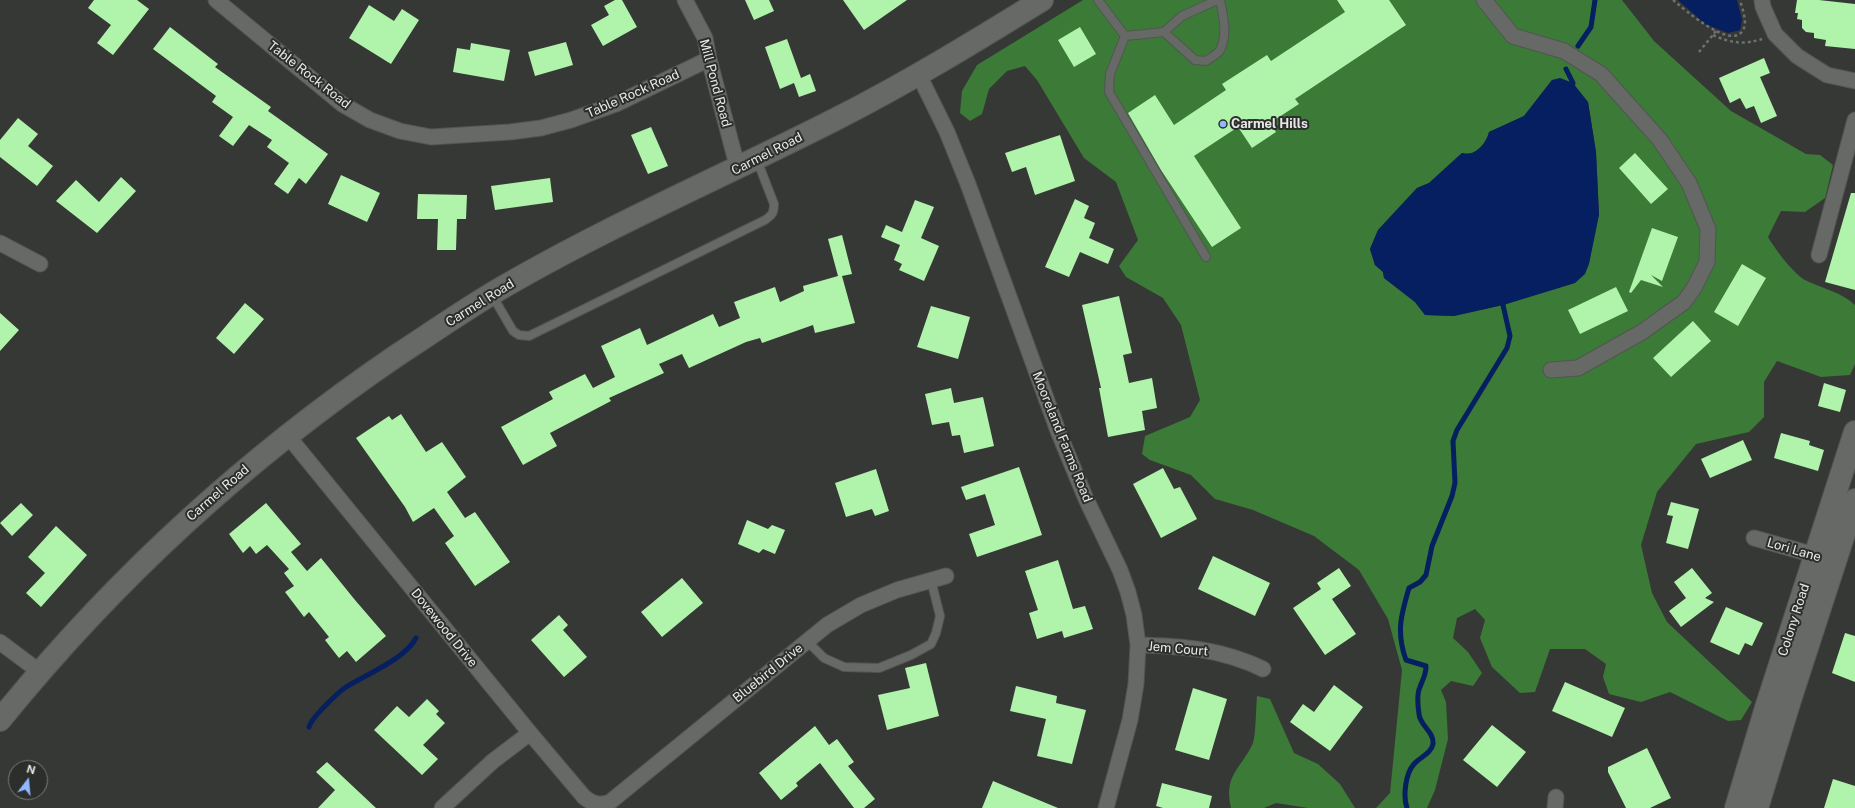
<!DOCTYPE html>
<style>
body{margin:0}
#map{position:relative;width:1855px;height:808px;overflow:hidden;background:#363835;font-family:"Public Sans",sans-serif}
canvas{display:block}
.north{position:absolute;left:8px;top:760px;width:40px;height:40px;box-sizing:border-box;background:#2c2e2b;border:1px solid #777977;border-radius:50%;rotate:16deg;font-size:11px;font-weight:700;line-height:16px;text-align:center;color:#e8eae8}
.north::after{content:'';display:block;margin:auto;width:14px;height:18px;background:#93b7fd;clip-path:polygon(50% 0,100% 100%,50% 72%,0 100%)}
</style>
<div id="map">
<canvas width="1855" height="808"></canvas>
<div class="north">N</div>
</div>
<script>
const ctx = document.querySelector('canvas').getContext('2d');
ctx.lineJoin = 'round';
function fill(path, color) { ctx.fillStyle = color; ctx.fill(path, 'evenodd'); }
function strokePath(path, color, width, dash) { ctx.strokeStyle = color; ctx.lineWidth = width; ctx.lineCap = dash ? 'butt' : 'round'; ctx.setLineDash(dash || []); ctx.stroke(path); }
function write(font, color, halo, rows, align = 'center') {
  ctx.font = font + ' "Public Sans",sans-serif'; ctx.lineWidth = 4; ctx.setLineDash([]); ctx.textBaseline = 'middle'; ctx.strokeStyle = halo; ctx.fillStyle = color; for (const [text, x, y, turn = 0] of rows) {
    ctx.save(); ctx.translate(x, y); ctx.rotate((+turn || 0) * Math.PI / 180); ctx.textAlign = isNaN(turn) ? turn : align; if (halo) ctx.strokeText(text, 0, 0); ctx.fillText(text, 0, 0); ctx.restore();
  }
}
fill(new Path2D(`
 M1083 0H1622L1654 41 1731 111 1806 154 1820 155 1833 165 1825 198 1805 212 1781 211 1768 237C1775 249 1794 275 1807 281 1824 289 1841 292 1855 305V364L1850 375 1821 377 1777 361 1764 382V417L1749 432 1696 444 1657 492 1641 545 1652 593 1667 622 1752 702 1741 720 1728 721 1670 692 1641 702 1609 694 1603 677 1606 664 1585 649H1550L1535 692 1520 693 1492 667 1480 638 1485 620 1475 609 1457 618 1453 638 1468 652 1482 673 1473 686 1451 681 1441 690 1446 702 1448 739 1435 790 1427 808H1376L1390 793 1402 670 1388 619 1359 570 1314 536 1253 510 1215 499 1191 475 1150 460 1142 454 1145 436 1190 417 1200 400 1181 325 1163 298 1126 277 1119 266 1138 240 1116 182 1084 158 1037 80 1025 66 1007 71 989 89 982 114 970 121 960 113 962 91 977 65ZM1552 80 1588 102 1596 152 1599 215 1574 283 1503 305 1453 316 1425 315 1415 302 1384 278 1383 272 1375 265 1370 249 1378 230 1417 188 1429 183 1462 153C1475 157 1486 144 1489 132L1524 116Z
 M1257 696 1270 699 1294 753 1318 764 1340 784 1355 808H1308L1276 803 1264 808H1231C1223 775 1241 769 1253 743 1256 734 1256 707 1257 696Z`), '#3b7a37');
fill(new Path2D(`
 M1678 0H1737L1742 20 1740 30 1728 33 1705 24Z
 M1560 78 1573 83 1588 102 1596 152 1599 215 1589 264 1585 274 1575 283 1503 305 1454 316 1425 315 1415 302 1384 278 1383 272 1375 265 1370 249 1378 230 1417 188 1429 183 1462 153C1475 157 1486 144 1489 132L1524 116 1552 80Z`), '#051f60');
strokePath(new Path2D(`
 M1578 46 1591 27 1595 0
 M1566 69 1573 83 1571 90
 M309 727C311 720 316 716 321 710 329 702 337 693 346 687 367 674 405 659 416 638
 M1407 808C1403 797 1405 774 1414 764 1420 757 1431 754 1433 744 1434 731 1420 726 1419 714 1418 707 1417 693 1420 687 1423 679 1426 675 1426 666L1406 660C1396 632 1401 615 1409 588L1420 582 1426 575 1432 546 1452 496 1455 483 1453 441 1457 430 1507 348 1510 336 1503 305 1505 300`), '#051f60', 5);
fill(new Path2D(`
 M94 0H137L149 9 113 55 97 43 111 25 88 8Z
 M615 0H622L637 27 603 46 591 25 609 15 604 6Z
 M745 0H769L774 11 754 20Z
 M843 0H907L864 30Z
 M1337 0H1389L1406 25 1295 99 1299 104 1270 123 1276 132 1252 148 1238 127 1194 156 1241 228 1212 247 1161 170 1128 113 1155 95 1174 125 1226 90 1222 84 1267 55 1271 61 1345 12Z
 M1797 0H1819L1855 4V49L1825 46 1826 40 1814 38V33L1806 32 1802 28V20L1797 19 1798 13H1795Z
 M369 5 394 21 402 9 419 20 391 64 349 38Z
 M170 27 218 64 215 67 271 107 268 111 328 154 306 184 299 178 288 194 274 184 289 163 267 147 272 140 249 125 233 146 219 136 233 117 212 102 216 96 153 49Z
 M1080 27 1096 54 1074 67 1058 40Z
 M787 39 801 78 810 74 816 91 799 97 794 83 780 89 765 47Z
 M566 42 573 65 535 76 528 52Z
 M471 43 510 50 504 81 453 72 457 48 470 50Z
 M1764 58 1770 73 1760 77 1777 116 1761 123 1754 106 1746 109 1740 98 1730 103 1719 78Z
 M18 118 38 134 28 146 53 166 37 186 0 157V140Z
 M651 127 668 166 648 174 631 135Z
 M1060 135 1075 181 1035 195 1026 167 1012 172 1005 153Z
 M1635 153 1668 189 1651 204 1619 168Z
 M341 175 380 193 367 222 328 204Z
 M121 177 136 191 97 233 56 201 76 180 99 202Z
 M550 178 553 202 495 210 491 186Z
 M1851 193H1855V290L1825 282Z
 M418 194 467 195 466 219H457L456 250H437L438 219H417Z
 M1075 199 1089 206 1084 218 1095 223 1089 238 1114 249 1108 264 1080 252 1069 277 1045 267Z
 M915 200 934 207 921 238 939 246 924 281 899 270 902 264 894 260 900 245 881 237 886 225 902 232Z
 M1652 228 1678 237 1662 281 1651 275 1663 287 1641 280 1631 293 1629 292Z
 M842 235 852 274 842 276 855 323 815 333 813 325 762 343 760 338 746 342 689 368 682 354 659 364 664 373 609 398 611 401 550 433 557 446 523 465 501 427 553 399 549 392 585 374 593 388 615 377 601 346 640 328 647 345 713 314 719 327 740 318 734 302 775 287 780 302 804 291 803 286 838 276 828 239Z
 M1742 264 1766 278 1738 326 1714 312Z
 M1616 287 1628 311 1580 334 1568 310Z
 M1119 296 1132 353 1123 355 1129 383 1152 378 1157 408 1142 411 1145 430 1108 437 1099 388H1101L1082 305Z
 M245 303 264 319 234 354 216 338Z
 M931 306 970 317 958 359 917 347Z
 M0 313 19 330 0 351Z
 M1693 321 1711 341 1671 377 1653 358Z
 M1824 383 1846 390 1840 412 1818 406Z
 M951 388 954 403 983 397 994 446 964 453 960 435 952 436 949 422 932 425 925 394Z
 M401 414 426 452 442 442 466 477 447 492 465 518 475 512 510 562 475 586 445 543 454 536 434 508 413 522 405 507 356 438 389 416 392 420Z
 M1781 433 1810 441 1809 445 1824 450 1818 471 1774 458Z
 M1743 440 1752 460 1710 478 1701 459Z
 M1019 467 1042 535 977 557 969 534 995 525 985 494 966 500 961 487Z
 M1163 468 1174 489 1180 487 1197 519 1161 538 1133 484Z
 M876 469 889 511 875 516 872 509 846 517 835 483Z
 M1671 502 1699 509 1688 549 1666 543 1673 516 1667 515Z
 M21 503 33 515 12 536 0 523Z
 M266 503 301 544 291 552 307 571 321 558 355 600 386 636 356 662 347 651 339 658 325 640 329 637 309 612 304 617 285 592 294 586 284 573 289 569 267 545 256 554 250 546 243 553 229 534Z
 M747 520 768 529 772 525 785 530 775 554 763 549 759 553 738 544Z
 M56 526 87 555 41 607 26 593 45 573 28 557Z
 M1213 556 1270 583 1255 616 1198 589Z
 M1058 560 1073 609 1085 606 1093 629 1064 638 1062 631 1037 639 1029 613 1038 610 1025 571Z
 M1339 568 1351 586 1332 599 1356 634 1325 655 1293 608 1321 589 1317 583Z
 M1692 568 1712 593 1705 598 1714 602 1681 627 1669 611 1686 598 1674 582Z
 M682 578 703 603 662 637 641 612Z
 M1726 607 1763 623 1752 646 1745 643 1739 655 1710 642Z
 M559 615 568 625 563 630 587 657 564 677 531 640Z
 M1845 633 1855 636V682L1832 673Z
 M926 663 939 716 887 730 878 695 910 688 905 668Z
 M1565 682 1625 708 1612 737 1552 711Z
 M1334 685 1363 707 1330 751 1290 722 1303 704 1314 712Z
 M1016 686 1057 696 1056 703 1086 710 1072 764 1037 756 1046 719 1010 711Z
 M1193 688 1227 699 1209 760 1175 750Z
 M427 699 439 711 436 714 445 723 423 745 438 759 422 775 374 730 397 706 409 717Z
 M1492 725 1526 752 1497 787 1463 760Z
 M815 726 829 745 837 739 854 762 848 766 875 799 864 808H854L820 763 796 783 798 786 781 800 759 773Z
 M1647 748 1671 798 1650 808H1626L1608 772V767Z
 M327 762 376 808H318L335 790 316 772Z
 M1833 779 1855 786V808H1824Z
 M993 781 1058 808H982Z
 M1162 783 1212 796 1209 808H1163L1156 806Z`), '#b0f3aa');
const service = new Path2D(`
 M1098 0 1125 36 1110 74 1109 92 1206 257
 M1164 32 1195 60 1206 61C1210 58 1218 54 1220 50 1228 36 1223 14 1220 0
 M1125 36 1164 32 1182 16 1217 0
 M492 295 513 331 519 335 529 336 765 220C772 215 774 213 774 204L757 160
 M807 641 824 658 844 667 879 668 911 655 931 644 936 633 940 616 931 580`);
const minor = new Path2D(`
 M216 0 342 104 370 120 400 131 431 137 510 132 541 128 571 120 616 104 709 59
 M685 0 705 38 709 59 738 169
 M1484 0 1513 36 1564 51 1601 74 1660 140 1689 183 1708 229 1707 262 1694 288 1684 302 1642 332 1578 368 1551 370
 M1762 0 1763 7 1775 34 1797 56 1827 75 1855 81
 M919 75 947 132 968 184 1058 431 1086 499 1120 570 1128 592 1134 615 1138 645 1136 684 1130 720 1106 808
 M0 243 40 264
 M1819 255 1855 120
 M288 436 530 733 584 797C593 804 599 806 610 802L827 625 861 605 897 590 946 576
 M1754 538 1825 558
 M0 642 40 672
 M1138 645C1183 646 1222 649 1263 669
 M442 808 493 761 530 733
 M1555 808 1556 797`);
const secondary = new Path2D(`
 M0 720C115 578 245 459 396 356 428 335 460 313 493 293 603 228 722 177 836 119 907 83 974 42 1042 0
 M1736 808 1766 708 1855 432
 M1757 808 1790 700 1855 500`);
strokePath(service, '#525552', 10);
strokePath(minor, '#525552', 17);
strokePath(secondary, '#525552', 24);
strokePath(new Path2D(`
 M1673 0C1683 8 1734 54 1744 28 1747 20 1742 8 1740 0
 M1713 35C1730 43 1744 45 1762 39
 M1699 52 1716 31`), '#6f716e', 2.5, [3, 3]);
strokePath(service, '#666966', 8);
strokePath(minor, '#666966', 15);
strokePath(secondary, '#666966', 22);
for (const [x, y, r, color] of [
 [1223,124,4,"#93b7fd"]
]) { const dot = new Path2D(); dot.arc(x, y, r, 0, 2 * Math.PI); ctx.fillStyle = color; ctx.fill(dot); strokePath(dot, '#2c2e2b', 1.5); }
write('13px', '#e8eae8', '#2c2e2b', [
 ["Table Rock Road",309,75,38],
 ["Mill Pond Road",715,83,75],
 ["Table Rock Road",633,94,-24],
 ["Carmel Road",767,154,-27],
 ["Carmel Road",480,303,-32],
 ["Mooreland Farms Road",1062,437,68],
 ["Carmel Road",218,493,-41],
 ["Lori Lane",1794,550,16],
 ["Colony Road",1794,620,-72],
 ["Dovewood Drive",444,628,51],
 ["Jem Court",1178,649,5],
 ["Bluebird Drive",768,673,-39]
]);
write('bold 13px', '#e8eae8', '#2c2e2b', [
 ["Carmel Hills",1231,124]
], 'left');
</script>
